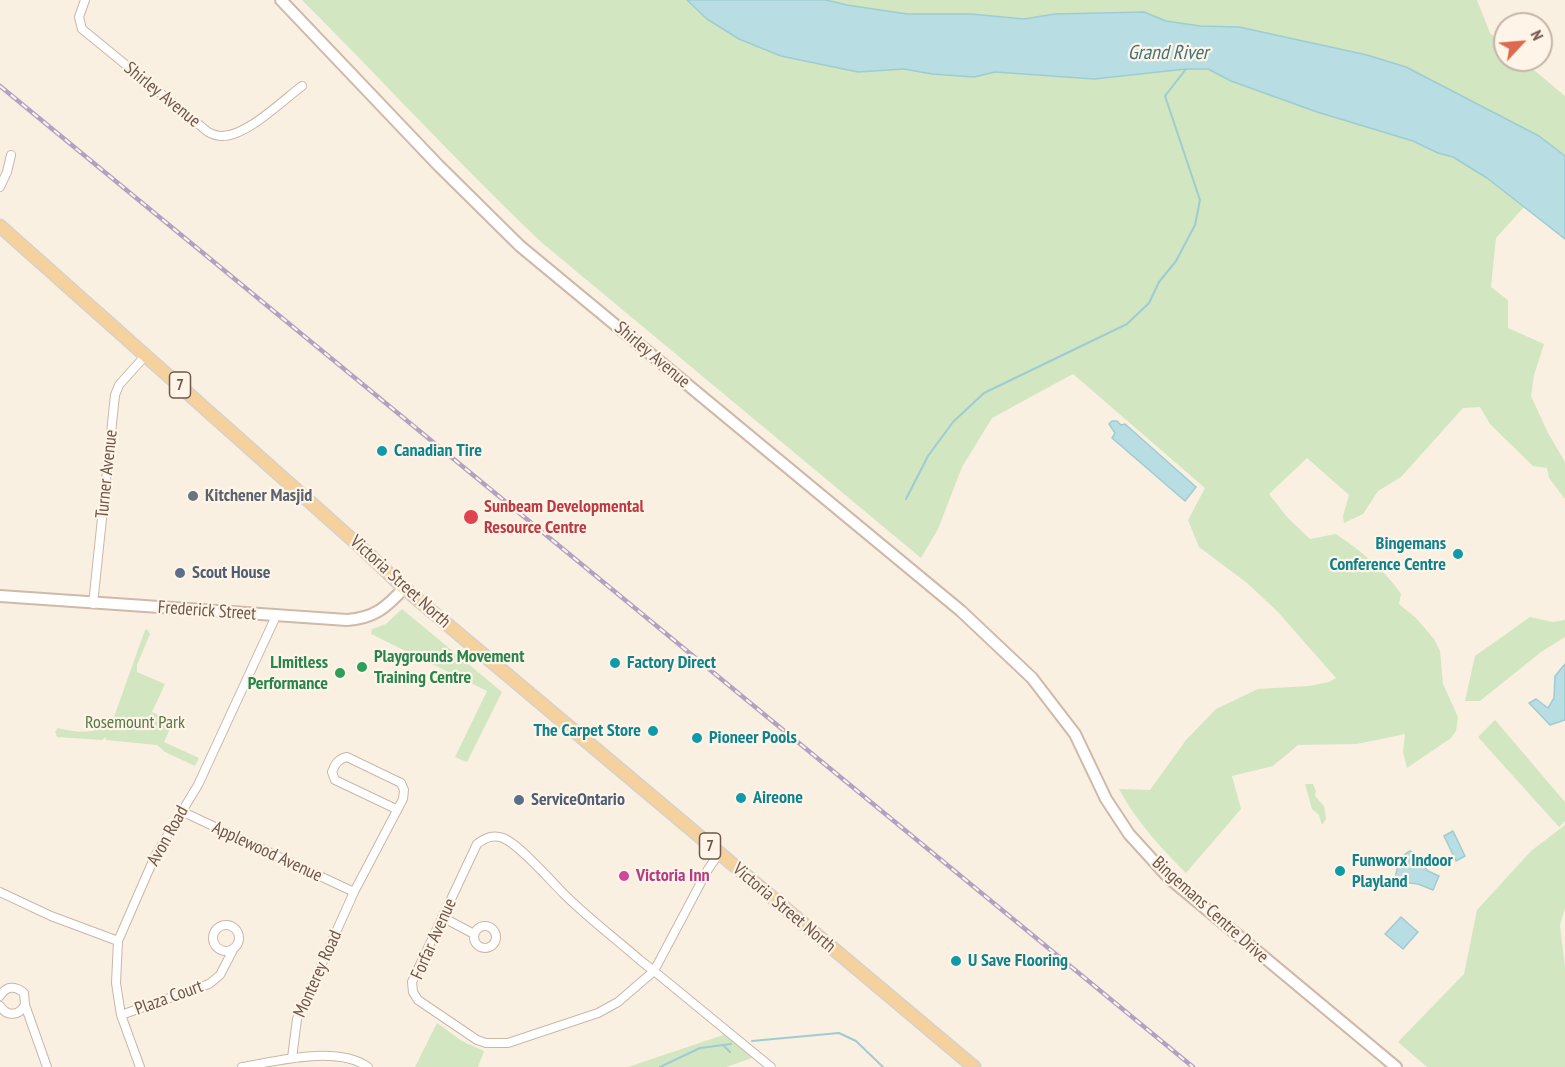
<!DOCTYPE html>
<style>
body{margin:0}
#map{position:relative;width:1565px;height:1067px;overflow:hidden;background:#faf0e1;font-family:"PT Sans Narrow",sans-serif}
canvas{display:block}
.north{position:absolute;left:1493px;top:12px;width:60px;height:60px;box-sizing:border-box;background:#fef4e7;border:2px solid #c5b5a8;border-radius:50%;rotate:64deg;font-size:16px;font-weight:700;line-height:24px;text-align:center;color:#6f564a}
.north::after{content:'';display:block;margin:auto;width:21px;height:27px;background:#dd694e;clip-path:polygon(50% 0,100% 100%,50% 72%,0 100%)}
</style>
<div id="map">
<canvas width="1565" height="1067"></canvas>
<div class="north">N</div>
</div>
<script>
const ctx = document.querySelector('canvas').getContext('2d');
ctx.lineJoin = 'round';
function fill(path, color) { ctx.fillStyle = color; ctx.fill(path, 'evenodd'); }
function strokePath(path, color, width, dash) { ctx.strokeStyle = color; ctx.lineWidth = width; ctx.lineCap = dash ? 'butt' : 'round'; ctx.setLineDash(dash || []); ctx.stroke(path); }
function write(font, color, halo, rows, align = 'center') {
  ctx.font = font + ' "PT Sans Narrow",sans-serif'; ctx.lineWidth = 4.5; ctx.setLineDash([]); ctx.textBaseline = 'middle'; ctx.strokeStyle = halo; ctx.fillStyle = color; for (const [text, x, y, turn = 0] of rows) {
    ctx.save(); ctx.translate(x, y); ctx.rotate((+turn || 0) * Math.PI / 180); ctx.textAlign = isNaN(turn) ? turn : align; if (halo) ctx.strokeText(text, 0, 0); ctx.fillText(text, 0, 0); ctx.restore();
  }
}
fill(new Path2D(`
 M302 0H687L707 19 740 39 781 56 858 72 904 69 932 74 974 77 995 72 1094 79 1186 69H1208L1231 81 1317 112 1413 141 1438 153 1453 157 1487 178 1524 207 1496 238 1491 287 1508 300V328L1544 344 1534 375 1531 396 1548 433 1565 462V499L1549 478 1547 468 1533 466 1490 424 1480 407 1463 408 1401 477 1378 491 1363 514 1344 523 1343 516 1349 495 1307 458 1269 494 1287 517 1310 539 1336 534C1360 550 1385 570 1401 594L1399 604 1416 618 1434 639 1440 651 1443 684 1458 717 1456 731 1451 738 1407 768 1403 752 1405 734 1357 744 1298 745 1273 766 1232 776 1241 809 1186 873C1160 847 1136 821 1119 789L1150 790 1186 740 1216 709 1258 689 1309 686 1329 682 1336 678 1277 611 1247 583 1199 547 1188 520 1205 488 1073 374 992 418 962 467 938 529 921 558 541 242C459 164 382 80 302 0Z
 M826 0H1477L1490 33 1505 46V60H1522L1565 96V156L1539 136 1406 67 1367 55 1239 27 1200 26 1166 21 1144 12 1055 14 1024 19 971 14H907L847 5Z
 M402 609 502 692 467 762 455 757 487 691 371 634 372 629 386 624Z
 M1530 617 1553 622 1565 620V637L1541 652 1480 701H1465L1475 656Z
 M147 629 150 634 137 665V672L165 684 152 712 173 722 164 742 199 758 195 766 165 752 157 745 106 740V737L102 740 57 737 55 732 58 728C79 733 99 736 114 717L145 630Z
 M1495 720 1565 802V821L1559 827 1478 737Z
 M1305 784H1313L1316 791 1315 796 1324 806 1326 819 1322 825 1319 815 1312 809Z
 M1565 825V908L1560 925 1565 967V1067H1427L1398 1042 1464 974 1477 910 1531 851Z
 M437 1023 462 1041 484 1051 478 1067H415Z
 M726 1034 752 1058 726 1067H628Z`), '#d1e6c1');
const water = new Path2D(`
 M687 0H826L847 5 907 14H971L1024 19 1055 14 1144 12 1166 21 1200 26 1239 27 1367 55 1406 67 1539 136 1565 156V239L1487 178 1453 157 1438 153 1413 141 1317 112 1231 81 1208 69H1186L1094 79 995 72 974 77 932 74 904 69 858 72 781 56 739 39 707 19Z
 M1112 421H1117L1121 425 1125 424 1196 487 1185 501 1112 438 1115 433 1109 424Z
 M1565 664V720L1550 725 1529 703 1536 699 1548 708 1554 698 1555 676Z
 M1453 831 1465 856 1456 861 1444 836Z
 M1410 851 1415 854V860L1422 864 1428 871 1439 876 1433 890 1418 884 1401 882V887H1395C1395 874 1397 858 1410 851Z
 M1401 917 1418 932 1403 949 1385 934Z`);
fill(water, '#b8dde2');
strokePath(water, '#9fccd3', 1.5);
strokePath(new Path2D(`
 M906 499 928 456 953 422 984 393 1127 324 1149 303 1159 282 1176 261 1195 225 1200 200 1165 96 1186 69
 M752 1041 839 1033 856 1041 883 1067
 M723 1045 730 1052
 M660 1067 700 1048 731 1044`), '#9fccd3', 2);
const minor = new Path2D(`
 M85 0 79 17 82 29 208 132C212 134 217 136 222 136 247 136 282 101 302 86
 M0 187 7 172 11 155
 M93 604 115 395 119 385 146 355
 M181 811 354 892
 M719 853 707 871 654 971 618 1002 598 1013 508 1043H486L477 1040 418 1000 413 992 412 982 477 844C485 838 493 834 503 838 519 844 551 881 564 894 588 918 616 939 641 961L654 971 771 1067
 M0 892 51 916 118 941
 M442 917 474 934
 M213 938a13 13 0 1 1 26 0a13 13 0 1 1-26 0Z
 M474 937a11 11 0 1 1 22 0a11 11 0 1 1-22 0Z
 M0 996C6 986 15 985 24 993L25 1005 47 1067
 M0 1006C7 1017 19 1016 25 1005
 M121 1015 209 984 220 975 234 948
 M292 1058 297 1019 354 892 403 799 404 790 401 783 347 757C338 759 335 764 332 772L335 780 396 809
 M140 1067 121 1015 116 983 118 941 155 856 198 785 276 616
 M242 1067C277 1061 337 1045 368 1067`);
const secondary = new Path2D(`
 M281 0 438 165 520 246 961 611 1032 678 1075 734 1106 799 1129 834 1169 878 1396 1067
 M0 596 347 620C374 618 386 608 404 588`);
const primary = new Path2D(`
 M0 226 365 551 404 588 974 1067`);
strokePath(minor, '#c9b7a9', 10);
strokePath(secondary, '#cfb9a9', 14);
strokePath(primary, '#d7d0cc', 15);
strokePath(minor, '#fff', 8);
strokePath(secondary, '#fff', 10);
strokePath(primary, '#f5d29d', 12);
const rail = new Path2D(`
 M0 86 1193 1067`);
strokePath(rail, '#b2a2c2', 4.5);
strokePath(rail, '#fef4e7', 2, [7]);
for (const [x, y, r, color] of [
 [382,451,6,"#0f9aa8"],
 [193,496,6,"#6b7280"],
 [471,517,8,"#e0444e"],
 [1458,554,6,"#0f9aa8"],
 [180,573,6,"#5c6f8a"],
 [615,663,6,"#0f9aa8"],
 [362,667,6,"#2e9e5b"],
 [340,673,6,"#2e9e5b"],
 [653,731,6,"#0f9aa8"],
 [697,738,6,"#0f9aa8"],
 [741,798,6,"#0f9aa8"],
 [519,800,6,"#5c6f8a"],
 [1340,871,6,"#0f9aa8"],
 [624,876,6,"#d1479c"],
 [956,961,6,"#0f9aa8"]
]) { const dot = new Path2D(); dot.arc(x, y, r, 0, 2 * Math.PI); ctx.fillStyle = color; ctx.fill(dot); strokePath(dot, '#fef4e7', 2); }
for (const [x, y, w] of [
 [180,385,21],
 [710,846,21]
]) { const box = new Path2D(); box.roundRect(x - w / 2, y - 13, w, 26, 4.5); ctx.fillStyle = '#fef4e7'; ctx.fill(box); strokePath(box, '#6f564a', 1.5); }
write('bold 16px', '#6f564a', null, [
 ["7",180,385],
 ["7",710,846]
]);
write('18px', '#6f564a', '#fef4e7', [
 ["Shirley Avenue",162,95,39],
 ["Shirley Avenue",652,355,40],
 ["Turner Avenue",107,474,-84],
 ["Victoria Street North",400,582,42],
 ["Frederick Street",207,611,4],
 ["Avon Road",168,836,-61],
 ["Applewood Avenue",267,852,25],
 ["Victoria Street North",784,908,40],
 ["Bingemans Centre Drive",1210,910,42],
 ["Forfar Avenue",434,939,-66],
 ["Monterey Road",318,974,-66],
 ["Plaza Court",169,998,-20]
]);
write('bold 18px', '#0d838f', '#fef4e7', [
 ["Canadian Tire",394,451],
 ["Bingemans",1446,544,"right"],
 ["Conference Centre",1446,565,"right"],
 ["Factory Direct",627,663],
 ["The Carpet Store",641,731,"right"],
 ["Pioneer Pools",709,738],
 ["Aireone",753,798],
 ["Funworx Indoor",1352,861],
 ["Playland",1352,882],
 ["U Save Flooring",968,961]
], 'left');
write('bold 18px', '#5b616d', '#fef4e7', [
 ["Kitchener Masjid",205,496]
], 'left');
write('bold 18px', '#be3a42', '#fef4e7', [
 ["Sunbeam Developmental",484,507],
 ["Resource Centre",484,528]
], 'left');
write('bold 18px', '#4e5e75', '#fef4e7', [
 ["Scout House",192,573],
 ["ServiceOntario",531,800]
], 'left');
write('bold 18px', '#27864d', '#fef4e7', [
 ["Playgrounds Movement",374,657],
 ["Training Centre",374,678],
 ["LImitless",328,663,"right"],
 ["Performance",328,684,"right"]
], 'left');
write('18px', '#577a46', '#fef4e7', [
 ["Rosemount Park",135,723]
]);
write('bold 18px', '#b23c85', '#fef4e7', [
 ["Victoria Inn",636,876]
], 'left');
write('italic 20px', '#43737b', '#fef4e7', [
 ["Grand River",1168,53]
]);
</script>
